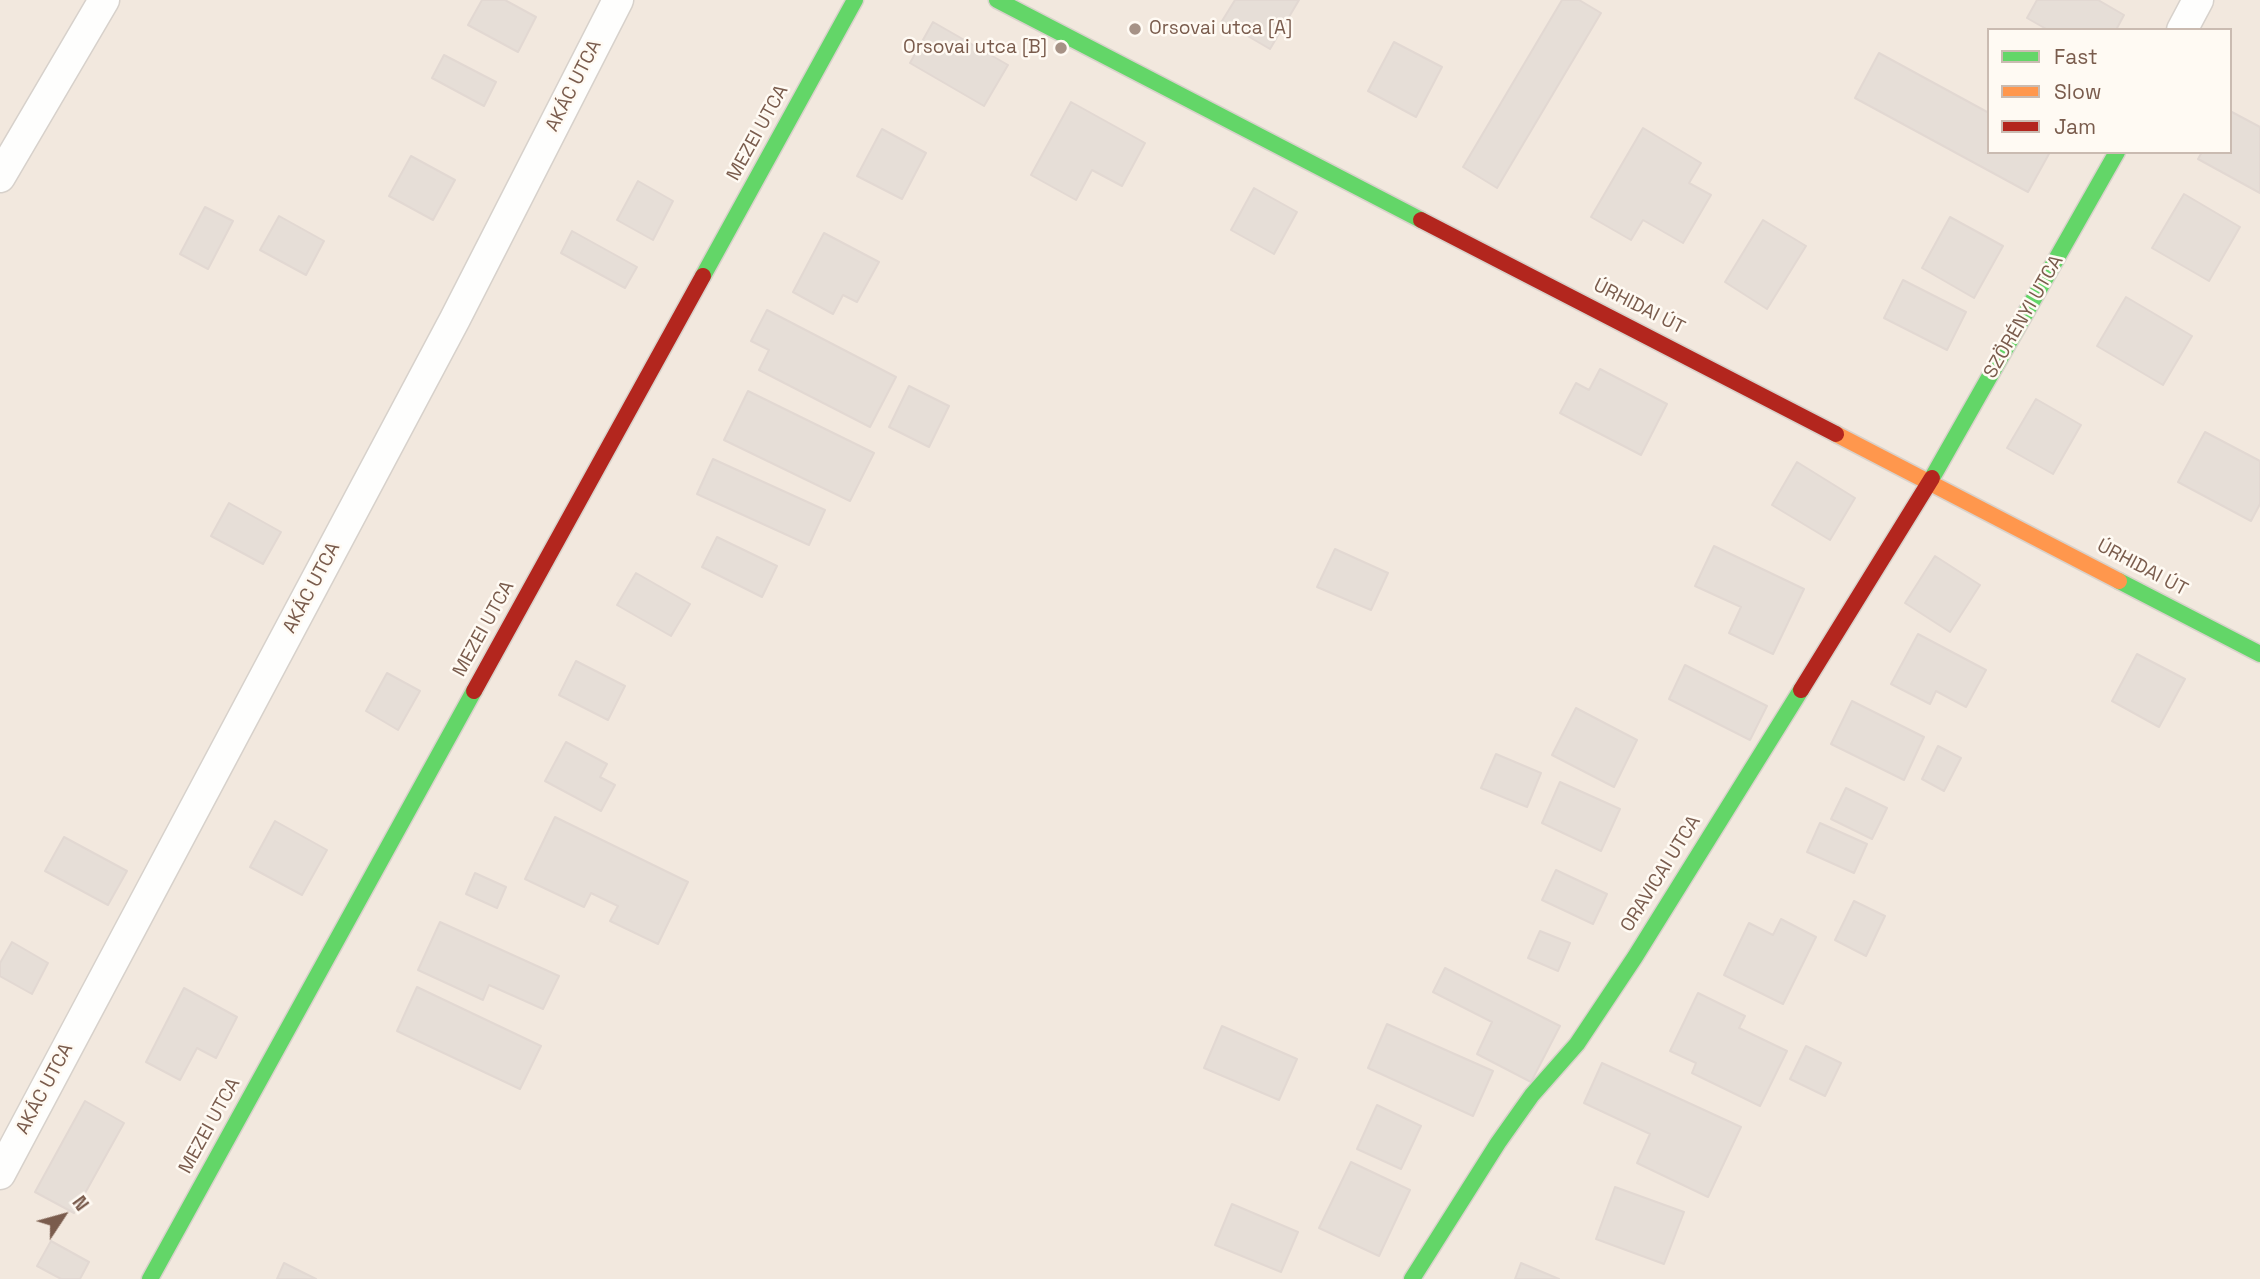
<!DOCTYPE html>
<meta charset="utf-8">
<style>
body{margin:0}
#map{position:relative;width:2260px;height:1279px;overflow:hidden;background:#f9f5f0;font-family:"Space Grotesk",sans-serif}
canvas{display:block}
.legend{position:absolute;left:1987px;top:28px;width:245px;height:126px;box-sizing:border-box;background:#fffaf3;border:2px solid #cabbb1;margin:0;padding:9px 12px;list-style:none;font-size:21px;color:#7a5c4d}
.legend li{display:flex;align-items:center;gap:14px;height:35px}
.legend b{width:35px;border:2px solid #cabbb1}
.north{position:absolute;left:28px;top:1181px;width:70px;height:70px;-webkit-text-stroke:5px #fffaf3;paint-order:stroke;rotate:54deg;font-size:19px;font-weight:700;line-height:28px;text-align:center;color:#7a5c4d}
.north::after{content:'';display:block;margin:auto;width:24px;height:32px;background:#7a5c4d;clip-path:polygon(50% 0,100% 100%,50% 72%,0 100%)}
</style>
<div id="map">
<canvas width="2260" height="1279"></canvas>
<ul class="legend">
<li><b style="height:9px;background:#63d668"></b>Fast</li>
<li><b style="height:9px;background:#ff974d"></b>Slow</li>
<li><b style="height:9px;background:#b3261e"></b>Jam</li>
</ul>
<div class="north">N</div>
</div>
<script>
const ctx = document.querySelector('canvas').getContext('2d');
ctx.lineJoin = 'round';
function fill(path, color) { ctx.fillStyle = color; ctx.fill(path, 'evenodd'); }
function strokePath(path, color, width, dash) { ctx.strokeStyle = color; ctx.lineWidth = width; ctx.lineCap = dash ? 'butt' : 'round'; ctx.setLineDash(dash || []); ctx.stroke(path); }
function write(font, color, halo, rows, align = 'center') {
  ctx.font = font + ' "Space Grotesk",sans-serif'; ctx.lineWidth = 5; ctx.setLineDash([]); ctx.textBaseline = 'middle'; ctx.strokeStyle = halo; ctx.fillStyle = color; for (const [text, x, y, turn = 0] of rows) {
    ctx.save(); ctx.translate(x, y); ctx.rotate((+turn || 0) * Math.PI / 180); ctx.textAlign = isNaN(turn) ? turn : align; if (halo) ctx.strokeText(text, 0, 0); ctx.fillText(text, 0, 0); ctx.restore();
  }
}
fill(new Path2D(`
 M0 0H2260V1279H0ZM1989 30H2230V152H1989Z`), '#f2e8de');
const building = new Path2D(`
 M482 0H505L536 17 518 52 468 25Z
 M1235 0H1299L1270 49 1222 21Z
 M1562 0H1579L1601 13 1497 188 1463 167Z
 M2037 0H2098L2124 15 2116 30H2048L2027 18Z
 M933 22 1008 65 984 106 910 63Z
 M1394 42 1442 67 1416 117 1368 91Z
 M1879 53 1989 113V152H2050L2028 192 1855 98Z
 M444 55 496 82 484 106 432 78Z
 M1071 102 1145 143 1122 186 1092 170 1076 200 1031 175Z
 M2230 111 2260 127V193L2198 159 2202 152H2230Z
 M1643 128 1701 163 1689 183 1711 195 1683 243 1643 220 1631 240 1591 217Z
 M882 129 926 153 902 199 857 176Z
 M411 156 455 180 433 220 389 196Z
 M638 181 673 201 653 240 617 220Z
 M1254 188 1297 212 1274 254 1231 230Z
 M2184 194 2240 227 2209 281 2152 248Z
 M205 207 233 221 208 269 180 254Z
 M279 216 324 241 306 275 260 250Z
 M1950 217 2003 246 1974 298 1922 268Z
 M1763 220 1806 246 1767 309 1725 282Z
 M572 231 637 267 625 288 561 253Z
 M824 233 879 262 857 302 843 295 833 314 793 292Z
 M1903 280 1966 312 1947 350 1884 318Z
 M2126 297 2192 336 2163 385 2097 346Z
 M767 310 896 377 870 427 759 370 769 350 751 341Z
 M1600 369 1667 404 1641 455 1560 413 1576 383 1589 390Z
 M909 386 949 406 929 447 889 427Z
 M748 391 874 453 850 501 724 440Z
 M2036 399 2081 425 2053 474 2007 448Z
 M2205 432 2260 461V504L2251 521 2178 482Z
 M713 459 825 510 809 545 697 494Z
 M1797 462 1855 498 1830 540 1772 505Z
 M229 503 281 532 263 564 211 536Z
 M717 537 777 566 762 597 702 567Z
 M1714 546 1804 589 1773 654 1729 633 1741 607 1695 586Z
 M1335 549 1388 573 1371 610 1317 587Z
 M1935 556 1980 585 1950 632 1905 603Z
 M636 573 690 604 671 636 617 605Z
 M1918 634 1986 670 1966 707 1936 691 1930 704 1891 684Z
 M2137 654 2185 679 2159 727 2112 701Z
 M576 661 625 686 608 720 559 695Z
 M1685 665 1767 706 1750 740 1669 699Z
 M387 673 420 691 398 730 366 711Z
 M1852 701 1924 737 1904 780 1831 744Z
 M1576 708 1637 740 1614 787 1552 755Z
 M566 742 607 764 600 777 615 785 601 811 545 781Z
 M1938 746 1961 758 1944 791 1922 779Z
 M1496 754 1541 773 1527 807 1481 788Z
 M1560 782 1620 809 1601 851 1542 823Z
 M1846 788 1887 808 1872 839 1831 819Z
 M555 817 688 882 658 944 610 921 618 906 591 893 584 907 525 879Z
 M275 821 327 850 302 895 250 867Z
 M1820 823 1867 844 1854 873 1807 852Z
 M64 837 127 871 108 905 45 871Z
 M1556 870 1607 894 1593 924 1542 900Z
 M475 873 506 887 497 908 466 894Z
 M1854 901 1885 916 1866 956 1835 940Z
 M1781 919 1816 937 1783 1004 1724 975 1749 923 1773 935Z
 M440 922 559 976 543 1009 489 985 483 1000 418 970Z
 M1540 931 1570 943 1558 971 1528 958Z
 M12 942 48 963 32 994 0 976V963Z
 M1445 968 1560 1026 1531 1082 1477 1054 1492 1022 1433 992Z
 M417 987 541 1046 520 1089 397 1031Z
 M184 988 237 1017 216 1058 197 1048 180 1080 146 1062Z
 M1698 993 1745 1016 1739 1028 1787 1051 1760 1106 1692 1073 1696 1063 1670 1051Z
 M1387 1024 1493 1071 1473 1116 1368 1068Z
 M1222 1026 1297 1059 1279 1100 1204 1068Z
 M1806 1046 1841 1063 1825 1096 1790 1079Z
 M1602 1063 1741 1127 1708 1197 1637 1163 1650 1134 1584 1103Z
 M85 1101 124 1123 74 1213 35 1192Z
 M1377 1105 1421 1126 1401 1169 1357 1149Z
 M1351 1162 1410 1190 1379 1256 1319 1228Z
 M1615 1187 1684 1212 1664 1264 1596 1239Z
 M1232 1204 1298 1232 1281 1272 1215 1245Z
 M51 1241 89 1262 80 1279H61L37 1266Z
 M284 1263 316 1279H277Z
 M1521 1263 1559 1279H1515Z`);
fill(building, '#e6ded7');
strokePath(building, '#e2d8d2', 2);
const street = new Path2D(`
 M2182 30 2198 0
 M0 177 104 0
 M0 1174 455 319 618 0`);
const fast = new Path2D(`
 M997 0 1421 220
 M703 276 855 0
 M1932 478 2117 152
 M2119 581 2260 654
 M150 1279 474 691
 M1412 1279 1498 1143 1532 1095 1577 1044 1635 957 1801 690`);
const slow = new Path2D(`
 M1836 434 2119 581`);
const jam = new Path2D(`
 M1421 220 1836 434
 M1801 690 1932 478
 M474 691 703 276`);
strokePath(street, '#d7d1cb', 33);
strokePath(fast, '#d9d2cb', 19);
strokePath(slow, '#d9d2cb', 19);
strokePath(jam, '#d9d2cb', 19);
strokePath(street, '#fefefd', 30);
strokePath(fast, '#63d668', 16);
strokePath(slow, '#ff974d', 16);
strokePath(jam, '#b3261e', 16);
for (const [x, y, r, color] of [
 [1135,29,7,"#a69286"],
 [1061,48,7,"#a69286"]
]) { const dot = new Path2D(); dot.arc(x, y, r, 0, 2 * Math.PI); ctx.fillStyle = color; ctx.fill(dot); strokePath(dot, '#fffaf3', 2.5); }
write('19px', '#7a5c4d', '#fffaf3', [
 ["Orsovai utca [A]",1149,29],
 ["Orsovai utca [B]",1047,48,"right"]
], 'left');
write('19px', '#7a5c4d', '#fffaf3', [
 ["AKÁC UTCA",574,86,-63],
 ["MEZEI UTCA",758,133,-61],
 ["ÚRHIDAI ÚT",1639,307,27],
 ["SZÖRÉNYI UTCA",2024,317,-60],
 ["ÚRHIDAI ÚT",2142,568,28],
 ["AKÁC UTCA",312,588,-62],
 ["MEZEI UTCA",484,629,-61],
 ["ORAVICAI UTCA",1661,874,-58],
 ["AKÁC UTCA",45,1089,-62],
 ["MEZEI UTCA",210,1126,-61]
]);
</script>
